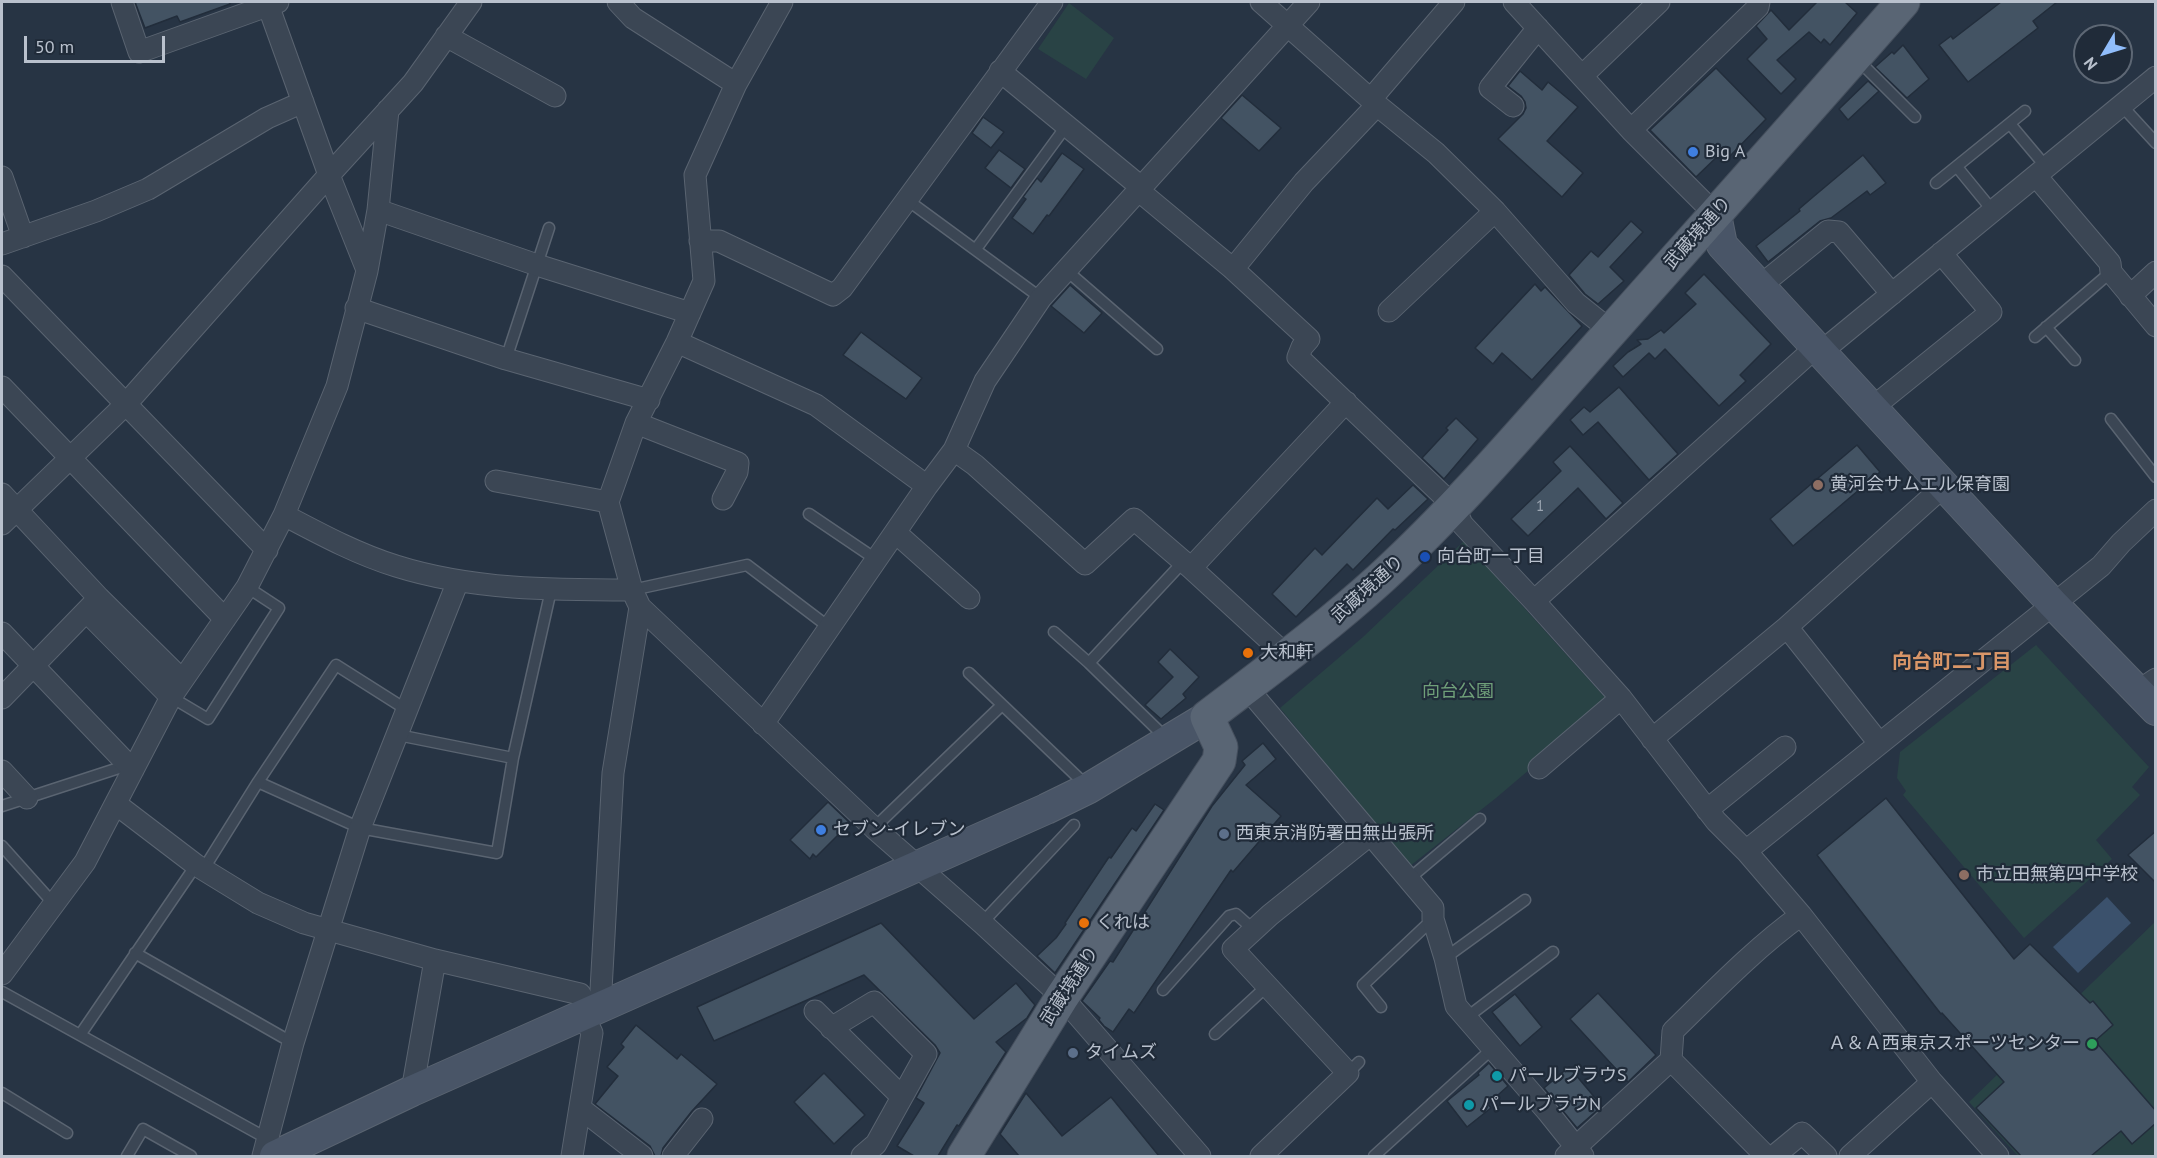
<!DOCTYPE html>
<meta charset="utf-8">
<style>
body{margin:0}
#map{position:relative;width:2157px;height:1158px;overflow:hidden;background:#273444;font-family:"PT Sans",sans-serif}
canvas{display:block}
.frame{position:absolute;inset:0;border:3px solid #b9c1cd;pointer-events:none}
.north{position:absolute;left:2073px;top:24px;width:60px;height:60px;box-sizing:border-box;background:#202b39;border:2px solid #5d6774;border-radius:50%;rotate:232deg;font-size:16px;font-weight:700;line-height:24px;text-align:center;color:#b9c1cd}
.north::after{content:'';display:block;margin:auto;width:21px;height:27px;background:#90bdfb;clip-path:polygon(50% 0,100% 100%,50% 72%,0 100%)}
.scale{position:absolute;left:24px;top:36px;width:141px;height:27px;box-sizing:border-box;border:3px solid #b9c1cd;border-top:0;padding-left:8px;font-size:18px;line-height:21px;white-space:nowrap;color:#b9c1cd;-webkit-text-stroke:4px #202b39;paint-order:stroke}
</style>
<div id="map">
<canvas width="2157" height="1158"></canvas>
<div class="frame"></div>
<div class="north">N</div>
<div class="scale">50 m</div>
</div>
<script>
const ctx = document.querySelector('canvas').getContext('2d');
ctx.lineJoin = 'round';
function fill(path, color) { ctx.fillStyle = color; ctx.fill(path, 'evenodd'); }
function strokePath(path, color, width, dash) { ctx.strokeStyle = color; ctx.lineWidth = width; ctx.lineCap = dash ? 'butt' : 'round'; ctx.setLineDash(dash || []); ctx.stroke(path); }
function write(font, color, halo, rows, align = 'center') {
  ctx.font = font + ' "PT Sans","Noto Sans JP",sans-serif'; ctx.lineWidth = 4.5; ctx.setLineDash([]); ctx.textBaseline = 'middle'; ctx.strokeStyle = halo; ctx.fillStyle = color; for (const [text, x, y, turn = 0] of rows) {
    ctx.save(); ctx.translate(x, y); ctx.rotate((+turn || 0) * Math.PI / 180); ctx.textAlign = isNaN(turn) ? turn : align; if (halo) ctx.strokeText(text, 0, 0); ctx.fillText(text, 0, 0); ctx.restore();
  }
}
fill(new Path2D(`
 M1069 3 1114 38 1086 79 1038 49Z
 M1464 541 1609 702 1496 798 1410 866 1280 708 1363 637Z
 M2036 645 2149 767 2132 787 2140 795 2096 840 2112 859 2024 938 1903 795 1906 791 1897 778 1900 752Z
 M2155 922V1156H2018L1969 1102Z`), '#294345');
fill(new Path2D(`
 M2107 897 2131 923 2078 973 2053 947Z`), '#3b516c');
const building = new Path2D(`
 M135 2H230V4L180 22 177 16 145 28Z
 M1817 2H1845L1857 13 1830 45 1824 39 1821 43 1809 32 1777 60 1796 79 1781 94 1747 59 1767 39 1756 26 1771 10 1789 30Z
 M2001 2H2057L2033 21 2038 28 1968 82 1939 45 1951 36 1953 39Z
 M1903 45 1929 79 1907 98 1875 67 1892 52 1894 54Z
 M1716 68 1766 119 1730 156 1724 150 1696 177 1650 130Z
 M1520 71 1542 90 1548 82 1578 107 1547 141 1583 173 1562 197 1498 139 1523 114 1526 108 1525 102 1521 96 1508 86Z
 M1868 81 1879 91 1848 120 1839 109Z
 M1242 95 1281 128 1259 151 1221 118Z
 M983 117 1004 132 991 148 972 133Z
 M999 150 1025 169 1011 188 985 168Z
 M1062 153 1084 169 1049 216 1047 215 1033 234 1012 218 1026 199 1023 197 1037 178 1041 182Z
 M1863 155 1886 183 1870 195 1867 191 1831 218 1820 221 1768 262 1756 246 1800 211 1799 209 1813 197Z
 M1631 221 1643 232 1610 267 1624 281 1598 304 1585 294 1569 275 1591 251 1598 257Z
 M1704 274 1771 344 1740 375 1746 381 1719 406 1665 349 1655 359 1649 353 1623 377 1613 366 1628 352 1641 344 1637 340 1648 339 1661 330 1664 333 1696 304 1685 293Z
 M1535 284 1541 291 1545 287 1582 326 1532 380 1502 353 1493 364 1475 348Z
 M1070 285 1102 313 1084 333 1051 306Z
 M861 332 922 378 906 399 843 355Z
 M1619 387 1678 454 1649 480 1598 422 1583 435 1570 420 1584 407 1590 412Z
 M1456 418 1478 439 1444 479 1422 458 1448 430 1446 428Z
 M1857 445 1880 472 1793 546 1770 519Z
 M1570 446 1623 503 1606 519 1578 488 1528 536 1511 519 1561 471 1553 462Z
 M1413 485 1428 499 1395 530 1393 529 1353 570 1347 564 1296 617 1272 594 1315 548 1322 555 1377 498 1388 509Z
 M1170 649 1199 677 1183 694 1186 698 1161 719 1145 705 1173 677 1158 662Z
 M1263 743 1276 759 1246 785 1281 816 1233 872 1231 870 1134 1013 1129 1009 1113 1032 1104 1026 1099 1020 1100 1018 1082 1001 1110 961 1113 962 1212 806 1245 765 1242 761Z
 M1886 798 2014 959 2030 944 2090 1003 2093 1001 2113 1025 2095 1041 2156 1111V1123L2132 1144 2121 1131 2091 1156H2021L1976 1108 2004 1082 1942 1013 1941 1014 1817 855Z
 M828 802 850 823 816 857 813 854 810 859 790 840Z
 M1155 804 1164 810 1055 973 1037 956 1056 938 1066 924 1065 923 1109 857 1111 858 1132 828 1136 831Z
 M2156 831V883L2128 855Z
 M881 923 974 1019 1016 983 1035 1005 1027 1018 996 1042 1006 1052 959 1126 957 1125 938 1156H914L897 1146 924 1103 916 1098 940 1053 935 1045 864 975 714 1041 697 1007Z
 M1598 993 1656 1055 1628 1082 1570 1019Z
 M1515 994 1542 1027 1520 1046 1492 1012Z
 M636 1025 677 1059 681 1054 717 1084 692 1111 663 1148 661 1156H655L650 1146 595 1104 618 1076 607 1067 624 1047 621 1044Z
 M1489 1063 1508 1086 1488 1104 1491 1108 1467 1127 1447 1101 1479 1075 1478 1073Z
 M1569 1067 1602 1106 1577 1128 1544 1088Z
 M824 1073 865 1115 834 1144 794 1102Z
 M1026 1093 1062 1136 1111 1097 1159 1156H1019L1000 1134Z`);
fill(building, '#435363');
strokePath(building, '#222d3b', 1.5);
const lane = new Path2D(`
 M1857 59 1915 117
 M2122 106 2156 143
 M2010 124 2047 168
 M1957 167 1993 211
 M1936 183 2025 111
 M906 199 1041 298
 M976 249 1067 125
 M1066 270 1157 349
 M2046 327 2075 360
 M2035 337 2111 272
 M506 359 549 228
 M2111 419 2156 477
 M809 514 877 560
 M632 590 747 565 830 628
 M1054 632 1089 663 1167 739
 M1089 663 1184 561
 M969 673 1088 787
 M171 697 208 719 279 608 247 587
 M398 735 513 758
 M258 782 360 828 497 853 513 758 551 590
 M2 806 128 765
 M874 828 1002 705
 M2 846 53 903
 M203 870 258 782 336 665 407 710
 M1410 878 1480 819
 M982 923 1074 825
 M135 953 293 1043
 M1445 958 1525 900
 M1163 990 1229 916 1236 914 1254 930
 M2 992 268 1139
 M1381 1007 1363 985 1433 919
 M1466 1018 1553 952
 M1215 1034 1267 986
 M80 1035 196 865
 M1348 1073 1359 1062
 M2 1093 67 1133
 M127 1156 143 1129 191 1156
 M1374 1156 1493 1048`);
const street = new Path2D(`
 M122 2 139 52 278 2
 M618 2 633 18 736 84
 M782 2 736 84 695 175 704 281 677 342 636 423 608 502 632 590 640 607 874 828 982 923 1062 997 1200 1156
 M1261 2 1377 105 1436 153 1495 211 1576 303 1611 331
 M1514 2 1631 130 1716 215
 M268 5 329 175 367 270
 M446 36 555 96
 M1000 71 1141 187
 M1582 76 1659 2
 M1371 99 1454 2
 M1513 106 1490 88 1538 28
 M1631 130 1758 7 1759 2
 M2036 176 2110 263 2111 272 2156 326
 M2 177 23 237
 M1138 190 1233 269 1309 339 1302 347 1298 357 1454 506 1462 524 1534 601 1621 698 1716 821 1746 851 1801 915 1932 1082 1998 1156
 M378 210 537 265 690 313
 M700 241H719L833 295 842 288 1052 2
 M2 244 96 211 148 189 267 118 303 102
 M1233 269 1304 182 1377 105
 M2 276 267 550
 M1760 286 1828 231 1839 232 1892 294
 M2130 296 2156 272
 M356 308 506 359 649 400
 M1389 311 1495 211
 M677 342 816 405 927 486
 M1821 352 2156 77
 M2 387 225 619
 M1872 408 1991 312 1941 253
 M636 423 738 463 737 472 723 499
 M954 450 975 465 1085 564 1134 519 1191 568 1288 657
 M496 481 608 502
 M2 494 99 598 2 698
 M284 515C320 534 357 554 396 566 472 590 553 590 632 590
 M2 524 126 404 329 175 413 83 471 2
 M896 533 969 598
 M1191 568 1346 402
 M99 598 182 680
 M1534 601 1816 347
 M87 612 171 697
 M1787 627 1879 743
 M2 633 133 770
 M1247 688 1433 908V919L1445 958 1456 1006 1547 1111 1583 1156
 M2138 691 2156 679
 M763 724 927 486 954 450 985 381 1041 298 1309 2
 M1652 739 1787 627 1944 486
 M1539 768 1621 698
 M2 771 27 798
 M116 804 196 865 258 903 304 923 435 960 580 994 590 1013
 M1707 810 1785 747
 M1746 851 2101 566 2121 543 2156 510
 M2 974 85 862 171 697 247 587 284 515 337 386 367 271 378 210 388 110
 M608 1005 601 990 613 773 640 607
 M815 1011 902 1097
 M831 1028 874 1002 926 1054 876 1144 862 1156
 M1671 1060 1766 1156
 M412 1091 435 960
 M580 1108 642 1156
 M263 1156 293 1043 360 828 458 581
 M572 1156 592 1033 584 1016
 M673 1156 702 1119
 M1261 1156 1348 1073 1233 949 1270 915 1371 834
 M1566 1156 1671 1060 1673 1031C1714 991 1754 949 1801 915
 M1774 1156 1802 1133 1826 1156
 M1850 1156 1932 1082`);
const secondary = new Path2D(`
 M1716 215 1722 245 2053 604 2156 710
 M275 1156 412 1091 1046 809 1089 788 1207 717`);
const primary = new Path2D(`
 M964 1156 1062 997 1219 761 1221 747 1207 717C1266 672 1325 629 1380 579 1464 502 1537 414 1613 329 1710 220 1807 112 1903 2`);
strokePath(lane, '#5a6471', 13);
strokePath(street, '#5a6471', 23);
strokePath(secondary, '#5a6471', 32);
strokePath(primary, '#454f5d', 35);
strokePath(lane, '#3b4654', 10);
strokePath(street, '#3b4654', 21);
strokePath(secondary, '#495567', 30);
strokePath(primary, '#596574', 33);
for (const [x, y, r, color] of [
 [1693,152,6,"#3f7fe0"],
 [1818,485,6,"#8d6e63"],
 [1425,557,6,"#1a4fb4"],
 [1248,653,6,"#e8710a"],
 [821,830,6,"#3f7fe0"],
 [1224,834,6,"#5c6f8a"],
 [1964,875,6,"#8d6e63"],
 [1084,923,6,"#e8710a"],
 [2092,1044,6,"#2e9e5b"],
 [1073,1053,6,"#5c6f8a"],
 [1497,1076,6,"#0f9aa8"],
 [1469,1105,6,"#0f9aa8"]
]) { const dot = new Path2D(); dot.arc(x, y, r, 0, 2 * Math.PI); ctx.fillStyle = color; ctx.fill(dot); strokePath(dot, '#202b39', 2); }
write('15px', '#9ca6b2', null, [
 ["1",1540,507]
]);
write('18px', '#b9c1cd', '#202b39', [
 ["Big A",1705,152],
 ["黄河会サムエル保育園",1830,485],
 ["向台町一丁目",1437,557],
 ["大和軒",1260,653],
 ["セブン-イレブン",833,830],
 ["西東京消防署田無出張所",1236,834],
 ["市立田無第四中学校",1976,875],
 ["くれは",1096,923],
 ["Ａ＆Ａ西東京スポーツセンター",2080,1044,"right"],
 ["タイムズ",1085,1053],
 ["パールブラウS",1509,1076],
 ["パールブラウN",1481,1105]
], 'left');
write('18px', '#b9c1cd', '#202b39', [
 ["武蔵境通り",1698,233,-48],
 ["武蔵境通り",1368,589,-42],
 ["武蔵境通り",1070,986,-57]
]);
write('18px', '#6f9f79', '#202b39', [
 ["向台公園",1458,692]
]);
write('bold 20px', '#d99668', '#202b39', [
 ["向台町二丁目",1952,662]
]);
</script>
